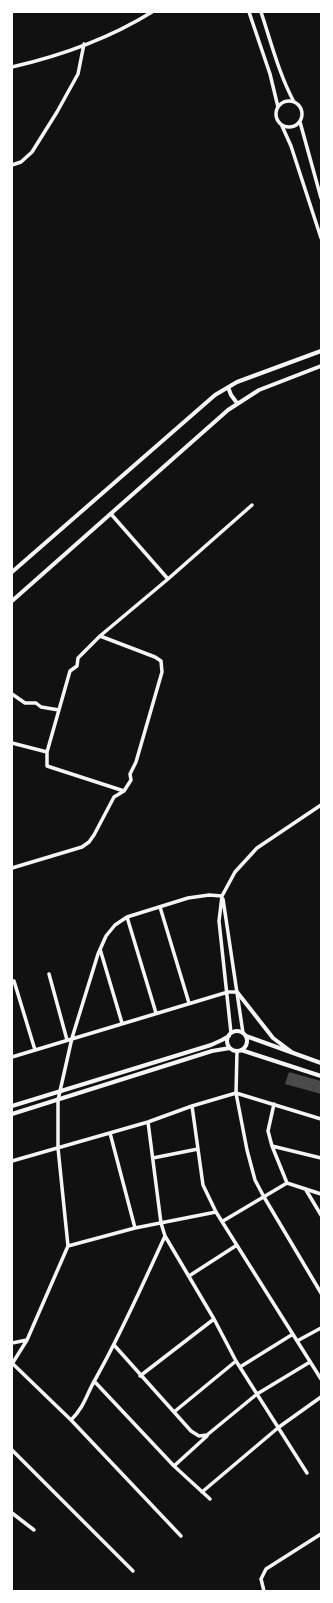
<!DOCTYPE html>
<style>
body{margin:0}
#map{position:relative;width:333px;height:1603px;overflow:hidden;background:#111;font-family:"Asap Condensed",sans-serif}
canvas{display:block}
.frame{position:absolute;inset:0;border:13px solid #fff;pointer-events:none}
</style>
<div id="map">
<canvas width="333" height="1603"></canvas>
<div class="frame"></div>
</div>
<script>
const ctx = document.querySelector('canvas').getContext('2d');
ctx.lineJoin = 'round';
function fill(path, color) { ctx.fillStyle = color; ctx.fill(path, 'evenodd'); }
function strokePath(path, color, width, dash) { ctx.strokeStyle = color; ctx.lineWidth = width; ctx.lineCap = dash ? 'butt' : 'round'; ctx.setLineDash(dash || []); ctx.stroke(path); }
fill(new Path2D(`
 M289 1072 321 1081V1094L285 1084Z`), '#4a4a4a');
strokePath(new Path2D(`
 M249 12 270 74 278 107
 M261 12C271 42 279 74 294 102
 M12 67C60 56 110 38 152 12
 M276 114a13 13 0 1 1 26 0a13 13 0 1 1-26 0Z
 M300 122 321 198
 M282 126 291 146 321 238
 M12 165 21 162 32 152 57 112 78 74 84 44
 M111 514 168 579
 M12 694 25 703H36L41 707 59 710
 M12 743 47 752V766L124 791
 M47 752 70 671 77 666 78 658 100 636 168 579 252 505
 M12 868 82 847 89 842 94 835 114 797 124 791 131 780 130 774 136 762 162 672 161 661 155 657 100 636
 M223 899 243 1033
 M160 907 189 1003
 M127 917 156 1013
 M100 949 122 1023
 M49 974 67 1040
 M14 981 35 1050
 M231 1033 219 921 222 896 235 872 257 848 321 805
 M237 1051 236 1093 247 1150 255 1180 264 1197 321 1293
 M12 1057 228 992H237
 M274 1104 268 1131 272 1146 287 1183 321 1194
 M192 1106 203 1185 216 1212 321 1379
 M148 1122 161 1223 165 1236 214 1319 236 1361 307 1473
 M110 1133 135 1228
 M272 1146 321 1158
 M153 1158 198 1149
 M12 1161 148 1122 192 1106 236 1093 321 1119
 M306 1190 321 1215
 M223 1221 287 1183
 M68 1246 135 1228 216 1212
 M189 1276 237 1245
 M297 1341 321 1328
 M12 1343 27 1340
 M114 1345 191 1431 199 1436 207 1435 257 1394 310 1362
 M12 1363 71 1420 181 1536
 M12 1364 27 1340 68 1246 58 1148V1100L72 1038 98 954 106 936 115 925 127 917 188 898 209 895 222 896
 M240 1367 293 1334
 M140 1376 214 1319
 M94 1381 174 1466
 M174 1412 236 1361
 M71 1420C85 1406 86 1395 96 1378 122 1332 143 1284 165 1236
 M207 1436 174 1466 210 1499
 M12 1450 133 1571
 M202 1492 279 1427 321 1397
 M12 1513 34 1530
 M264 1591 261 1579 266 1569 321 1534`), '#f5f5f5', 3.5);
strokePath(new Path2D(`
 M228 387 231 395 237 403
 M12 572 215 395 237 382 321 351
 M12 601 228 410 259 390 321 366
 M237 992 273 1038 293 1053
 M227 1041a10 10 0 1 1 20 0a10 10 0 1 1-20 0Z
 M246 1036 321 1063
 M241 1050 321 1076
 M12 1106 211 1045 222 1040 229 1036
 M12 1114 212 1051 230 1048`), '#f5f5f5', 4);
</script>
